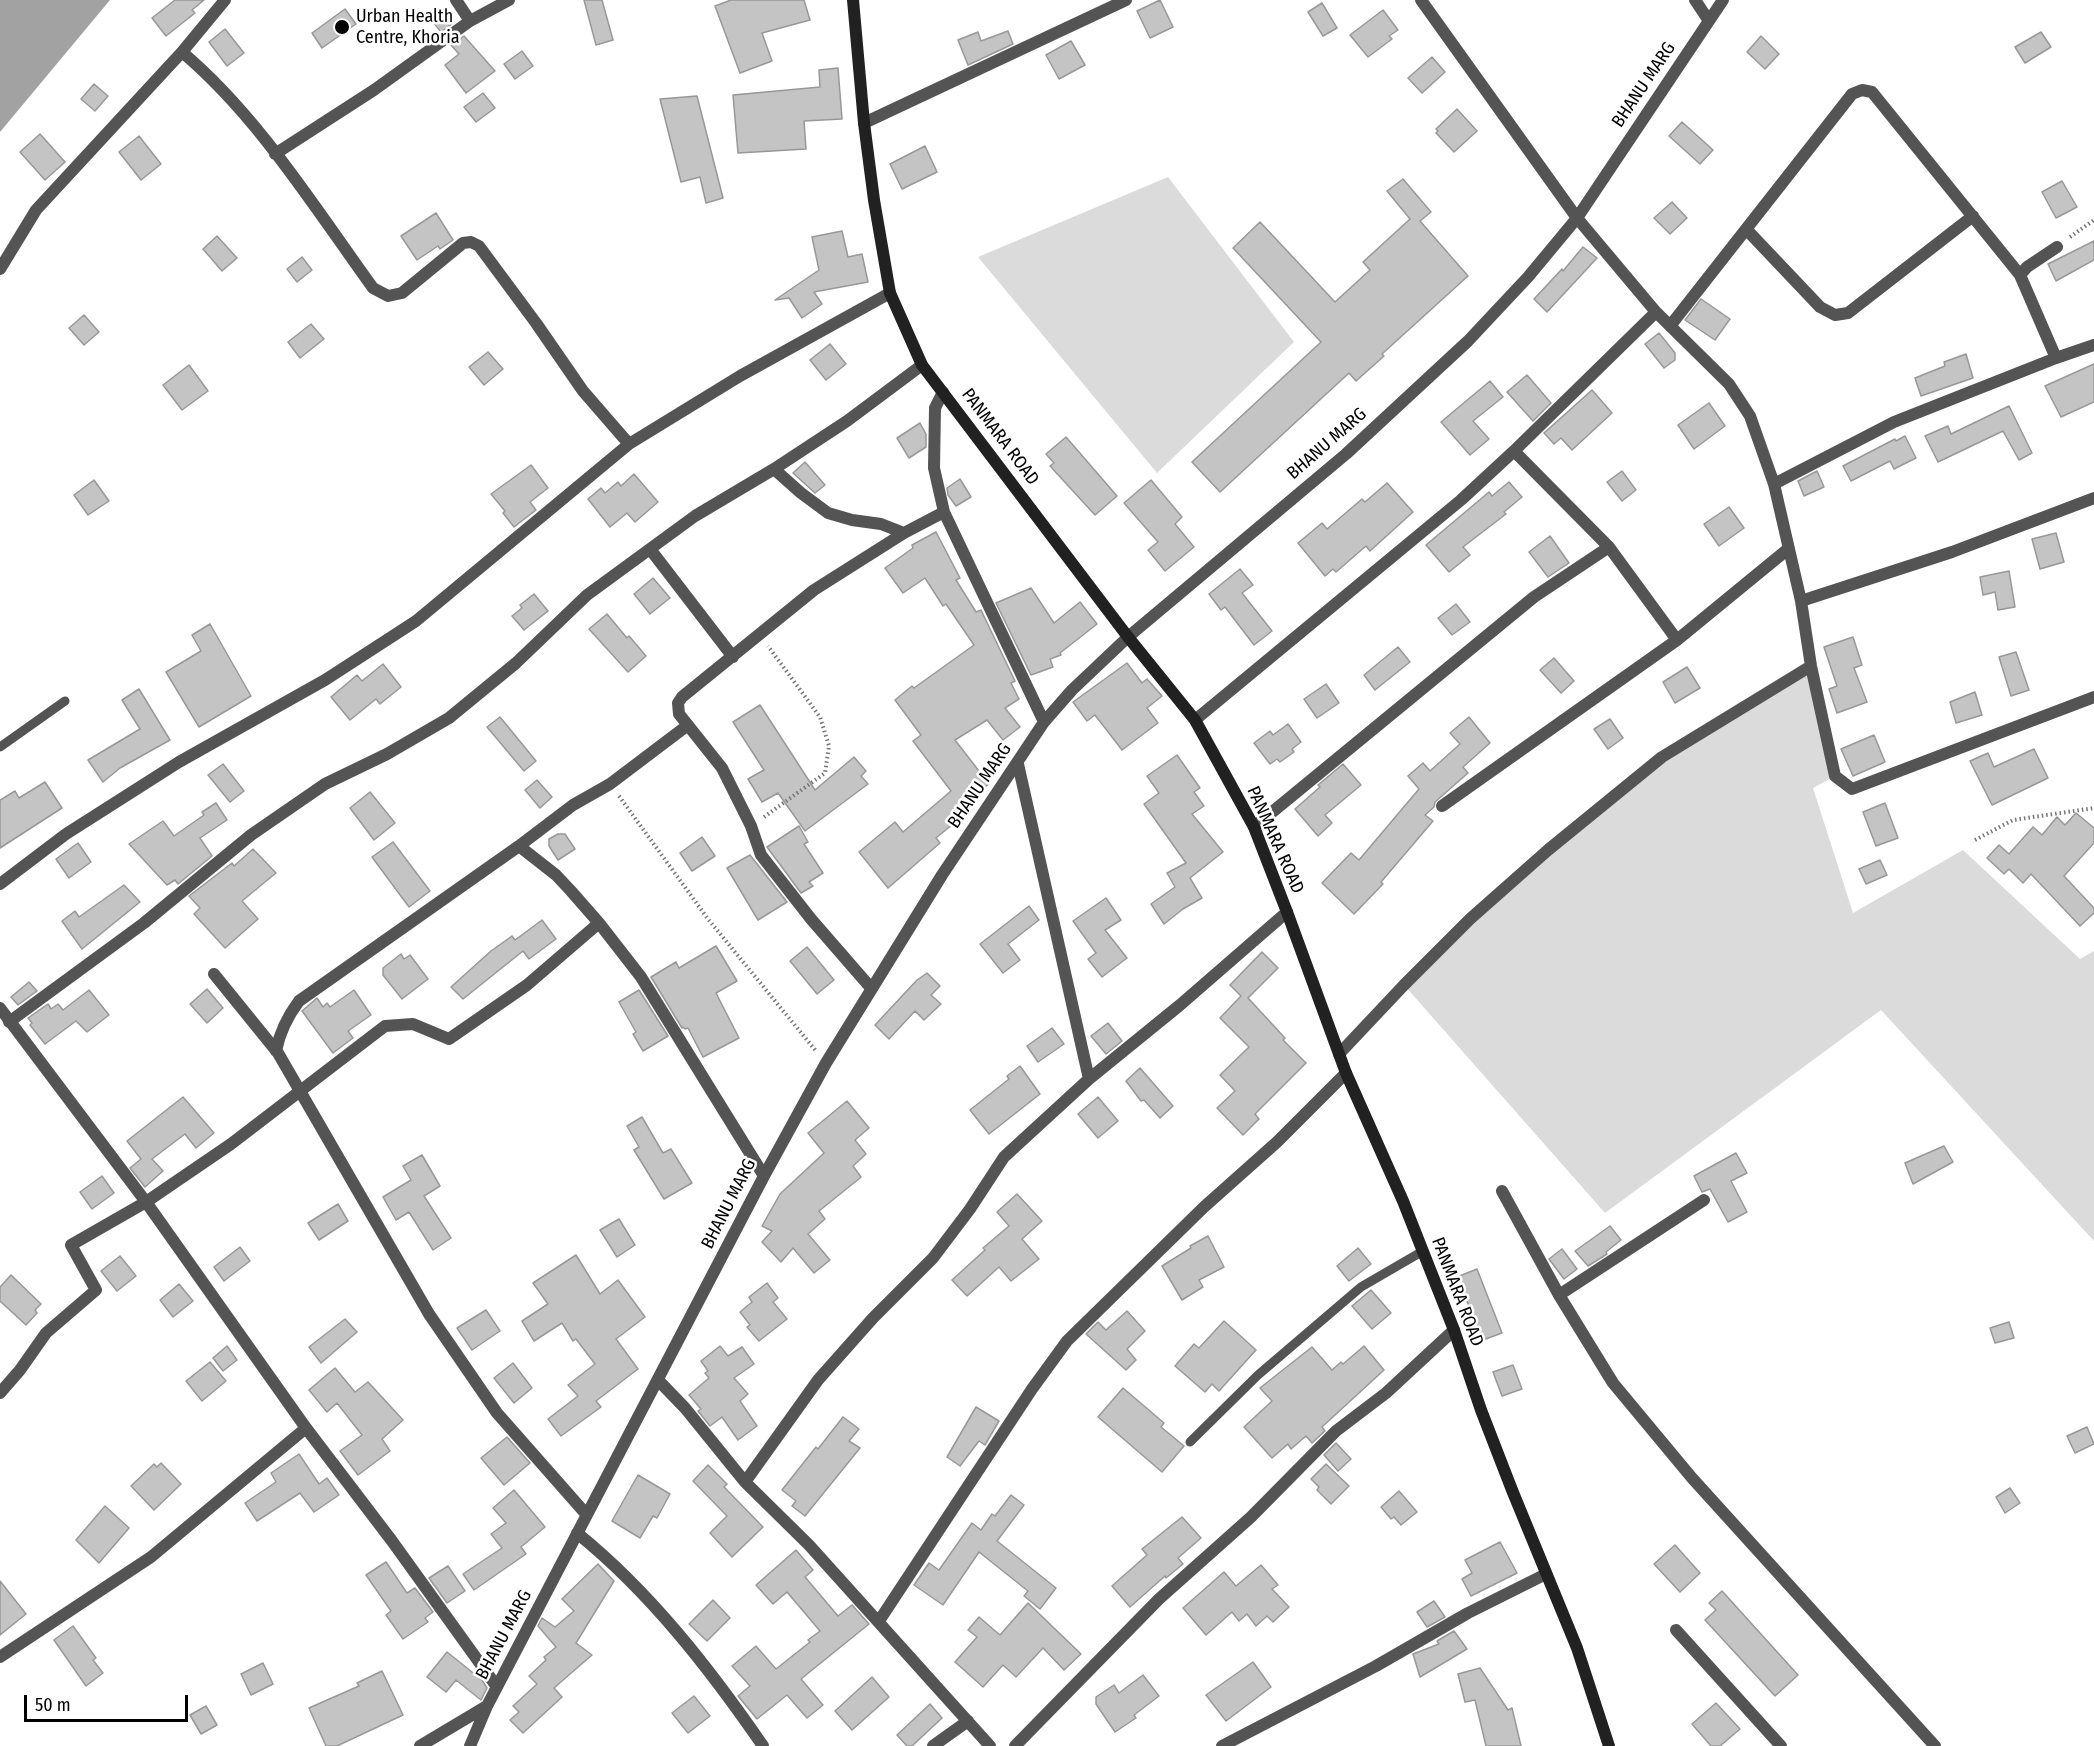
<!DOCTYPE html>
<style>
body{margin:0}
#map{position:relative;width:2094px;height:1746px;overflow:hidden;background:#fff;font-family:"Fira Sans Condensed",sans-serif}
canvas{display:block}
.scale{position:absolute;left:24px;top:1695px;width:164px;height:27px;box-sizing:border-box;border:3px solid #000;border-top:0;padding-left:8px;font-size:18px;line-height:21px;white-space:nowrap;color:#000;-webkit-text-stroke:4px #fff;paint-order:stroke}
</style>
<div id="map">
<canvas width="2094" height="1746"></canvas>
<div class="scale">50 m</div>
</div>
<script>
const ctx = document.querySelector('canvas').getContext('2d');
ctx.lineJoin = 'round';
function fill(path, color) { ctx.fillStyle = color; ctx.fill(path, 'evenodd'); }
function strokePath(path, color, width, dash) { ctx.strokeStyle = color; ctx.lineWidth = width; ctx.lineCap = dash ? 'butt' : 'round'; ctx.setLineDash(dash || []); ctx.stroke(path); }
function write(font, color, halo, rows, align = 'center') {
  ctx.font = font + ' "Fira Sans Condensed",sans-serif'; ctx.lineWidth = 5; ctx.setLineDash([]); ctx.textBaseline = 'middle'; ctx.strokeStyle = halo; ctx.fillStyle = color; for (const [text, x, y, turn = 0] of rows) {
    ctx.save(); ctx.translate(x, y); ctx.rotate((+turn || 0) * Math.PI / 180); ctx.textAlign = isNaN(turn) ? turn : align; if (halo) ctx.strokeText(text, 0, 0); ctx.fillText(text, 0, 0); ctx.restore();
  }
}
fill(new Path2D(`
 M1168 177 1294 342 1157 473 978 257Z
 M1811 666 1835 776 1813 788 1853 913 1963 850 2080 959 2094 951V1241L1881 1010 1605 1213 1404 985 1662 757Z`), '#dbdbdb');
fill(new Path2D(`
 M0 0H110L0 132Z`), '#a2a2a2');
const building = new Path2D(`
 M175 0H204L192 10 195 13 166 36 152 18Z
 M584 0H602L613 40 596 45Z
 M731 0H804L810 20 762 33 772 61 740 73 715 6Z
 M1160 0 1173 27 1150 38 1137 11Z
 M1322 3 1337 28 1323 36 1308 12Z
 M345 9 356 24 322 48 312 33Z
 M1383 10 1398 30 1389 36 1392 39 1368 57 1350 35Z
 M444 13 453 23 441 32 433 22Z
 M225 29 244 53 227 66 209 42Z
 M1008 31 1013 44 968 65 958 40 978 32 981 41Z
 M2041 32 2051 47 2025 63 2015 47Z
 M464 36 495 71 466 93 445 65 459 54 451 45Z
 M1761 36 1779 54 1765 69 1747 52Z
 M1071 41 1085 65 1059 79 1046 55Z
 M522 51 533 66 515 79 504 64Z
 M1432 57 1445 72 1422 93 1408 78Z
 M838 68 842 119 804 121 806 149 738 153 733 95 820 87 819 70Z
 M94 84 108 96 95 111 81 99Z
 M483 93 495 108 476 122 464 107Z
 M697 96 723 198 706 203 700 177 681 182 660 99Z
 M1457 109 1477 131 1454 152 1436 133 1438 131 1436 129Z
 M1682 122 1713 150 1700 164 1669 136Z
 M40 134 65 162 45 180 20 152Z
 M139 136 161 164 141 180 119 152Z
 M925 146 937 172 902 189 890 164Z
 M1403 179 1431 212 1420 221 1468 276 1382 354 1384 356 1356 381 1349 373 1220 492 1192 462 1321 342 1233 248 1260 222 1335 302 1370 270 1363 262 1410 219 1387 191Z
 M2062 181 2077 207 2056 218 2042 192Z
 M1672 202 1687 218 1670 234 1654 218Z
 M436 213 453 240 440 249 438 246 417 260 401 236Z
 M842 231 848 257 862 254 868 282 814 292 822 304 802 318 789 298 775 300 819 270 812 237Z
 M217 236 237 258 222 271 203 249Z
 M2094 241V260L2056 281 2048 264Z
 M1583 247 1597 258 1547 312 1534 299 1562 269 1563 271Z
 M302 257 312 270 297 282 287 269Z
 M1701 299 1730 319 1715 340 1685 320Z
 M84 315 99 332 84 345 69 328Z
 M311 324 324 339 300 358 288 342Z
 M1659 333 1675 353V360L1664 368 1645 344Z
 M830 344 846 364 826 380 810 360Z
 M488 352 503 369 484 385 469 367Z
 M1966 354 1973 378 1921 396 1915 378 1945 366 1944 362Z
 M2094 364V402L2061 417 2045 386Z
 M189 365 208 391 182 410 163 385Z
 M1527 375 1551 403 1533 421 1507 392Z
 M1490 381 1503 397 1473 421 1489 439 1470 455 1441 422Z
 M1592 390 1612 413 1572 450 1561 438 1554 444 1544 433Z
 M1709 403 1725 426 1694 449 1678 425Z
 M2009 406 2032 453 2019 460 2003 431 1938 462 1925 436 1948 426 1951 434Z
 M920 423 926 434V447L909 458 897 438Z
 M1905 436 1916 458 1894 469 1890 461 1851 481 1843 466 1895 439 1896 441Z
 M1066 437 1117 496 1095 515 1050 466 1054 463 1046 454Z
 M805 462 825 485 815 493 793 473Z
 M531 465 548 488 530 502 536 510 514 527 503 513 505 511 491 494Z
 M1622 471 1636 490 1622 501 1607 482Z
 M1817 471 1824 487 1804 496 1798 481Z
 M634 474 658 502 635 522 627 513 610 527 588 499 601 488 605 493 618 482 621 486Z
 M960 479 971 497 956 506 948 495 947 488Z
 M94 480 109 501 88 515 74 495Z
 M1151 480 1182 517 1175 524 1194 547 1165 571 1148 550 1158 542 1124 503Z
 M1509 482 1522 497 1504 512 1506 514 1463 547 1470 555 1449 572 1426 545 1489 492 1492 496Z
 M1387 483 1413 512 1370 551 1366 546 1336 572 1333 569 1325 576 1298 543 1322 523 1327 529 1362 499 1365 502Z
 M1729 507 1744 528 1719 546 1704 524Z
 M936 532 960 578 956 580 976 612 981 610 1015 681 1011 683 1019 699 1005 708 1020 727 1003 740 987 720 955 740 989 784 958 807 964 815 936 838 940 843 888 888 859 852 895 822 903 832 951 791 913 741 921 735 895 700 912 686 914 688 974 645 946 604 943 606 925 578 903 593 885 568 913 548 912 545Z
 M2056 533 2064 562 2040 569 2032 539Z
 M1550 536 1569 563 1548 577 1529 552Z
 M1240 569 1253 585 1242 593 1272 631 1254 645 1225 607 1221 610 1209 594Z
 M2009 571 2015 607 1998 610 1995 592 1983 595 1980 577Z
 M653 578 670 598 650 614 634 594Z
 M1031 588 1054 623 1080 602 1097 624 1060 653 1061 655 1050 659 1053 667 1031 675 996 603Z
 M534 594 548 611 524 630 512 616 522 608 520 605Z
 M1456 604 1470 622 1452 635 1438 618Z
 M607 614 627 638 629 636 646 656 628 672 589 629Z
 M210 624 251 696 199 727 166 672 201 651 192 635Z
 M1853 637 1862 665 1854 668 1867 702 1837 713 1829 689 1837 686 1824 647Z
 M1398 647 1410 662 1375 690 1364 675Z
 M2016 652 2029 690 2011 696 1999 657Z
 M1554 658 1574 681 1561 693 1540 670Z
 M1127 663 1142 683 1147 679 1162 696 1147 708 1158 723 1122 750 1095 715 1087 721 1073 702Z
 M383 664 401 687 380 704 376 699 350 720 331 697 357 675 362 681Z
 M1687 667 1700 688 1675 703 1663 682Z
 M1326 684 1339 703 1317 718 1304 699Z
 M139 689 170 740 120 768 103 782 88 760 140 729 122 700Z
 M1975 692 1982 715 1956 723 1950 702Z
 M760 705 815 790 854 757 866 771 861 776 868 784 805 831 778 793 762 802 748 779 764 770 733 722Z
 M500 717 536 761 524 771 487 727Z
 M1469 717 1490 743 1463 767 1468 773 1435 802 1434 807 1425 815 1433 821 1381 882 1383 884 1354 914 1322 883 1351 853 1359 860 1419 789 1408 776 1423 763 1430 771 1460 744 1450 733Z
 M1610 719 1623 738 1608 749 1594 729Z
 M1288 724 1301 742 1292 749 1294 752 1280 762 1277 759 1270 764 1254 743 1270 731 1273 735Z
 M1874 735 1885 762 1853 776 1841 749Z
 M2034 749 2048 778 1992 805 1970 761 1988 753 1994 767Z
 M1177 755 1200 788 1194 792 1204 806 1192 814 1223 852 1190 878 1202 898 1183 909 1164 924 1151 904 1175 887 1167 873 1186 863 1144 804 1159 793 1147 776Z
 M223 764 244 791 230 802 208 775Z
 M1343 764 1361 785 1325 815 1332 823 1318 836 1295 809 1320 787 1318 785Z
 M537 780 552 797 540 808 525 790Z
 M45 782 62 808 0 848V800L15 791 19 798Z
 M370 792 395 823 374 840 350 808Z
 M216 803 227 820 200 838 212 856 178 884 175 880 167 885 129 844 163 821 174 836 204 815 202 812Z
 M1885 803 1898 838 1876 846 1863 812Z
 M2076 813 2094 828V843L2064 876 2094 908V913L2080 926 2031 874 2023 883 2009 869 2004 874 1987 858 1999 845 2009 854 2033 827 2042 835 2057 817 2065 825Z
 M799 826 808 842 804 844 823 873 809 882 813 886 801 893 767 847Z
 M558 834H565L575 849 558 860 549 846V839Z
 M702 837 715 856 692 871 680 853Z
 M393 842 430 891 409 907 372 857Z
 M78 843 91 862 69 878 56 859Z
 M253 849 276 873 242 901 258 919 225 948 194 914 200 908 189 896 232 863 234 866Z
 M750 855 787 902 758 920 727 868Z
 M1880 860 1887 875 1866 884 1859 869Z
 M124 885 140 902 82 949 62 921 75 911 79 917Z
 M1106 898 1121 920 1105 930 1127 958 1102 977 1088 959 1096 953 1073 921Z
 M1029 906 1039 920 1008 944 1020 960 1003 973 980 944Z
 M542 920 556 939 529 959 523 951 463 999 451 987 491 951 512 936 515 940Z
 M716 946 737 981 716 993 739 1038 703 1057 688 1028 685 1029 683 1027 682 1028 651 977 676 962 679 968Z
 M807 947 834 980 817 994 790 961Z
 M1262 952 1278 968 1248 998 1285 1038 1283 1040 1306 1063 1255 1114 1259 1119 1243 1135 1217 1108 1235 1091 1220 1075 1249 1047 1220 1018 1241 996 1230 985Z
 M401 954 404 959 410 955 428 979 402 999 383 975V968Z
 M927 973 940 986 931 995 941 1004 924 1020 915 1011 889 1039 875 1025 917 980Z
 M29 982 37 991 18 1005 11 997Z
 M207 989 223 1008 207 1023 190 1004Z
 M89 990 109 1015 87 1032 76 1021 45 1044 30 1025 32 1023 28 1018 48 1004 51 1009 58 1004 63 1010Z
 M354 990 371 1015 348 1031 353 1038 333 1053 302 1011 317 998 323 1007 327 1003 330 1007Z
 M639 990 668 1036 643 1051 633 1034 636 1032 619 1002Z
 M1108 1023 1122 1041 1106 1054 1091 1036Z
 M1052 1028 1064 1044 1038 1062 1027 1046Z
 M1020 1066 1040 1094 989 1134 970 1110 1009 1079 1007 1076Z
 M1140 1068 1173 1106 1160 1118 1144 1100 1141 1101 1126 1081Z
 M183 1097 214 1133 196 1148 185 1134 152 1159 163 1171 145 1187 130 1168 141 1159 127 1141Z
 M1098 1097 1118 1121 1098 1138 1078 1114Z
 M847 1101 869 1128 855 1140 866 1154 853 1166 861 1177 860 1178 819 1211 825 1219 808 1234 830 1260 814 1273 793 1248 781 1262 762 1242 772 1231 762 1226 780 1194 824 1153 808 1133Z
 M642 1117 663 1153 671 1149 692 1183 664 1199 634 1150 639 1147 627 1126Z
 M1944 1146 1953 1162 1913 1184 1905 1163Z
 M1736 1153 1747 1173 1731 1181 1747 1212 1728 1222 1710 1189 1702 1192 1694 1176Z
 M422 1155 440 1186 424 1196 451 1238 433 1250 409 1212 396 1220 383 1197 411 1180 403 1166Z
 M102 1176 114 1193 92 1209 80 1192Z
 M1017 1194 1042 1221 1022 1239 1039 1259 1011 1281 999 1267 967 1296 952 1280 985 1250 983 1248 1009 1226 997 1212Z
 M338 1204 348 1221 319 1240 308 1223Z
 M619 1219 635 1245 617 1257 600 1230Z
 M1610 1226 1621 1240 1606 1252 1607 1254 1588 1266 1575 1251Z
 M1208 1236 1224 1267 1199 1280 1203 1287 1182 1300 1162 1266 1191 1248 1190 1246Z
 M240 1247 250 1261 224 1281 214 1267Z
 M1358 1248 1371 1264 1349 1281 1337 1266Z
 M1562 1249 1577 1269 1564 1279 1549 1259Z
 M576 1255 600 1294 618 1280 645 1317 616 1339 638 1369 596 1401 601 1407 561 1436 548 1419 578 1396 568 1385 595 1364 576 1339 573 1341 562 1323 534 1341 522 1321 548 1304 533 1283Z
 M120 1256 136 1276 117 1291 101 1271Z
 M1477 1269 1502 1333 1483 1340 1457 1277Z
 M11 1275 41 1304 35 1310 37 1313 26 1325 0 1301V1287Z
 M767 1283 778 1298 773 1302 787 1319 759 1341 747 1327 750 1325 740 1312 752 1302 749 1297Z
 M179 1284 193 1301 173 1317 160 1300Z
 M1371 1290 1391 1313 1372 1329 1352 1306Z
 M486 1310 500 1331 472 1350 457 1328Z
 M1127 1311 1145 1331 1127 1349 1136 1360 1126 1370 1086 1334 1098 1322 1106 1330Z
 M345 1319 357 1332 321 1363 309 1347Z
 M1224 1321 1256 1350 1219 1391 1212 1384 1205 1392 1175 1366 1194 1344 1199 1348Z
 M2009 1322 2014 1338 1995 1343 1990 1328Z
 M227 1346 237 1360 223 1371 213 1358Z
 M720 1346 728 1356 742 1347 754 1364 734 1378 748 1394 740 1401 757 1426 738 1440 722 1417 710 1426 698 1411 701 1409 689 1395 709 1378 705 1373 708 1371 701 1361Z
 M1364 1346 1384 1370 1322 1427 1325 1431 1312 1443 1306 1436 1291 1449 1288 1444 1272 1458 1244 1427 1272 1401 1260 1388 1312 1347 1332 1370 1341 1362 1343 1364Z
 M210 1362 226 1381 202 1401 186 1381Z
 M513 1363 532 1388 514 1403 494 1378Z
 M1513 1365 1522 1389 1502 1396 1493 1372Z
 M335 1368 355 1392 368 1382 403 1420 382 1439 390 1451 358 1475 340 1451 362 1435 337 1403 327 1412 309 1390Z
 M1123 1388 1164 1423 1161 1427 1184 1446 1162 1472 1098 1417Z
 M976 1407 999 1421 985 1445 979 1441 960 1466 947 1457Z
 M843 1417 859 1429 849 1441 860 1448 805 1516 792 1506 796 1501 782 1490 816 1447 818 1449Z
 M2087 1427 2094 1444 2075 1453 2067 1436Z
 M507 1437 530 1463 504 1485 481 1458Z
 M1336 1443 1351 1459 1338 1471 1324 1455Z
 M299 1454 319 1484 327 1478 339 1495 314 1512 300 1493 257 1521 245 1503 276 1482 271 1473Z
 M161 1463 181 1484 154 1510 131 1486 154 1464 157 1467Z
 M1326 1464 1349 1486 1331 1504 1317 1490 1319 1487 1311 1479Z
 M708 1465 727 1484 724 1487 763 1527 732 1557 710 1533 727 1516 693 1481Z
 M638 1475 670 1494 657 1518 653 1516 640 1538 612 1521Z
 M2010 1488 2020 1503 2005 1513 1996 1497Z
 M514 1490 545 1527 521 1547 526 1554 474 1590 463 1574 502 1548 491 1534 506 1523 493 1508Z
 M1399 1491 1417 1512 1401 1525 1394 1517 1391 1519 1381 1507Z
 M1011 1495 1024 1505 997 1541 1056 1588 1040 1609 1024 1596 1028 1591 979 1552 943 1605 914 1585 929 1563 939 1570 972 1523 981 1530 992 1514 995 1516Z
 M105 1506 129 1528 99 1563 76 1540Z
 M1182 1517 1201 1538 1178 1558 1183 1564 1166 1578 1165 1576 1130 1607 1112 1586 1147 1555 1142 1549Z
 M1500 1542 1517 1573 1471 1596 1462 1579 1472 1573 1465 1560Z
 M1675 1545 1700 1573 1680 1592 1654 1564Z
 M796 1550 813 1570 805 1577 838 1616 852 1605 869 1624 801 1679 823 1705 807 1718 787 1695 757 1719 738 1696 750 1686 732 1666 756 1646 776 1669 810 1642 808 1640 820 1631 787 1592 773 1604 756 1585Z
 M386 1562 407 1593 415 1588 433 1612 425 1618 428 1622 403 1639 386 1615 391 1611 366 1575Z
 M598 1564 614 1581 576 1643 592 1655 554 1688 562 1697 523 1733 510 1720 519 1712 513 1706 537 1684 529 1676 546 1660 544 1657 556 1647 538 1626 542 1618 555 1627 574 1611 562 1599Z
 M1261 1565 1278 1585 1272 1589 1289 1607 1273 1622 1267 1616 1256 1626 1247 1614 1239 1621 1232 1612 1206 1635 1183 1608 1224 1572 1236 1586Z
 M448 1566 465 1591 447 1603 429 1578Z
 M0 1581 26 1614 0 1635Z
 M1722 1591 1798 1675 1775 1696 1705 1620 1716 1610 1709 1603Z
 M713 1600 730 1618 707 1641 689 1624Z
 M1434 1601 1445 1617 1427 1627 1417 1612Z
 M1028 1603 1081 1654 1064 1670 1043 1648 1016 1677 1003 1665 983 1687 955 1662 977 1637 968 1630 979 1617 1000 1635Z
 M73 1626 96 1658 93 1660 103 1673 86 1686 54 1640Z
 M1454 1631 1467 1649 1420 1677 1413 1654 1439 1644 1437 1641Z
 M447 1652 482 1680 487 1688 481 1700 456 1680 446 1692 427 1677Z
 M1253 1662 1271 1687 1226 1721 1206 1695Z
 M263 1663 273 1684 251 1695 241 1674Z
 M1480 1668 1508 1710 1512 1708 1521 1746H1486L1475 1700 1465 1702 1458 1674Z
 M382 1671 403 1715 337 1746H326L309 1708 359 1686 357 1683Z
 M1143 1675 1159 1696 1134 1715 1136 1718 1115 1732 1096 1704V1697L1114 1685 1119 1693Z
 M872 1677 889 1697 852 1730 835 1711Z
 M694 1696 710 1716 688 1733 672 1713Z
 M1716 1703 1740 1729 1720 1746H1711L1692 1724Z
 M930 1704 942 1718 912 1746H907L897 1735Z
 M206 1706 217 1725 201 1734 190 1715Z`);
fill(building, '#c4c4c4');
strokePath(building, '#989898', 1.5);
strokePath(new Path2D(`
 M2070 237 2094 220
 M619 796 708 919 816 1051
 M764 817 825 773 829 746 820 717 768 646
 M1975 840 2013 820 2094 808`), '#767676', 4, [1.5, 3]);
strokePath(new Path2D(`
 M0 747 65 701
 M1190 1442 1258 1375 1361 1287 1423 1251`), '#545454', 9);
strokePath(new Path2D(`
 M456 0 470 21
 M1421 0 1577 218 1656 312 1729 384 1750 416 1774 484 1801 601 1811 666 1835 776 1852 789 2094 697
 M1695 0 1709 21
 M182 52C258 116 315 208 373 288L388 296 402 293 463 243 471 242 479 246 536 323 583 391 629 444
 M864 123 1126 0
 M275 154 374 90 470 21 509 0
 M1746 229 1820 307 1835 315 1848 313 1973 216
 M0 269 36 210 182 52 225 0
 M1670 326 1852 94 1862 90 1872 92 2020 275
 M2056 358 2020 275 2027 267 2057 247
 M943 392 935 408 934 468 944 512 1044 722
 M1514 451 1609 547 1677 640
 M774 469 801 493 828 513 852 520 881 524 904 533
 M1774 484 1894 422 2056 358 2094 345
 M650 549 733 657
 M1801 601 1952 552 2094 498
 M1195 720 1461 500 1514 451 1656 312
 M1018 764 1089 1079
 M1442 806 1677 640 1788 549
 M1254 827 1534 597 1609 547
 M519 846 556 875 571 891 599 923 641 977 764 1176
 M0 884 66 834 179 762 325 680 416 621 629 444 740 376 890 293
 M214 974 278 1053 429 1314 497 1413 586 1514
 M871 988 811 919 761 855 751 826 722 768 679 714 678 703 682 697 814 590 904 533 944 512
 M0 1008 146 1202 306 1428 392 1541 497 1687
 M9 1022 144 923 251 835 325 784 387 754 449 718 516 663 587 595 695 516 774 469 847 421 922 365
 M276 1051C280 1031 287 1017 299 1001L519 846 573 805 610 784 688 725
 M1339 1054 1404 985 1470 919 1548 850 1662 757 1811 666
 M1502 1191 1559 1295 1613 1383 1692 1478 1935 1746
 M1559 1295 1704 1200
 M658 1380 685 1408 745 1482 809 1545 990 1746
 M0 1393 20 1370 46 1333 96 1290 71 1245 146 1202 231 1144 385 1026 413 1024 449 1039 527 985 599 923
 M745 1482 818 1380 873 1318 933 1258 970 1209 1004 1157 1089 1079 1180 1005 1287 912
 M577 1533C650 1592 710 1669 763 1746
 M879 1621 1032 1389 1067 1341 1204 1207 1277 1142 1346 1073
 M1676 1630 1781 1746
 M0 1657 151 1557 306 1428
 M420 1746 487 1706
 M470 1746 487 1706 764 1176 826 1063 942 875 1044 722 1072 690 1128 637 1346 454 1468 341 1528 277 1577 218 1723 0
 M933 1746 968 1721
 M1015 1746 1159 1599 1251 1517 1336 1431 1386 1393 1454 1330
 M1222 1746 1376 1666 1468 1613 1546 1574`), '#545454', 12);
strokePath(new Path2D(`
 M853 0 864 123 874 200 890 293 922 365 1128 637 1195 720 1254 827 1287 912 1346 1073 1403 1201 1454 1330 1481 1410 1512 1490 1577 1648 1609 1746`), '#212121', 12);
for (const [x, y, r, color] of [
 [342,27,8,"#000"]
]) { const dot = new Path2D(); dot.arc(x, y, r, 0, 2 * Math.PI); ctx.fillStyle = color; ctx.fill(dot); strokePath(dot, '#fff', 2); }
write('18px', '#000', '#fff', [
 ["Urban Health",356,17],
 ["Centre, Khoria",356,38]
], 'left');
write('18px', '#000', '#fff', [
 ["BHANU MARG",1644,85,-56],
 ["PANMARA ROAD",1000,437,53],
 ["BHANU MARG",1327,444,-41],
 ["BHANU MARG",980,786,-56],
 ["PANMARA ROAD",1275,840,66],
 ["BHANU MARG",729,1204,-63],
 ["PANMARA ROAD",1457,1292,69],
 ["BHANU MARG",504,1635,-62]
]);
</script>
